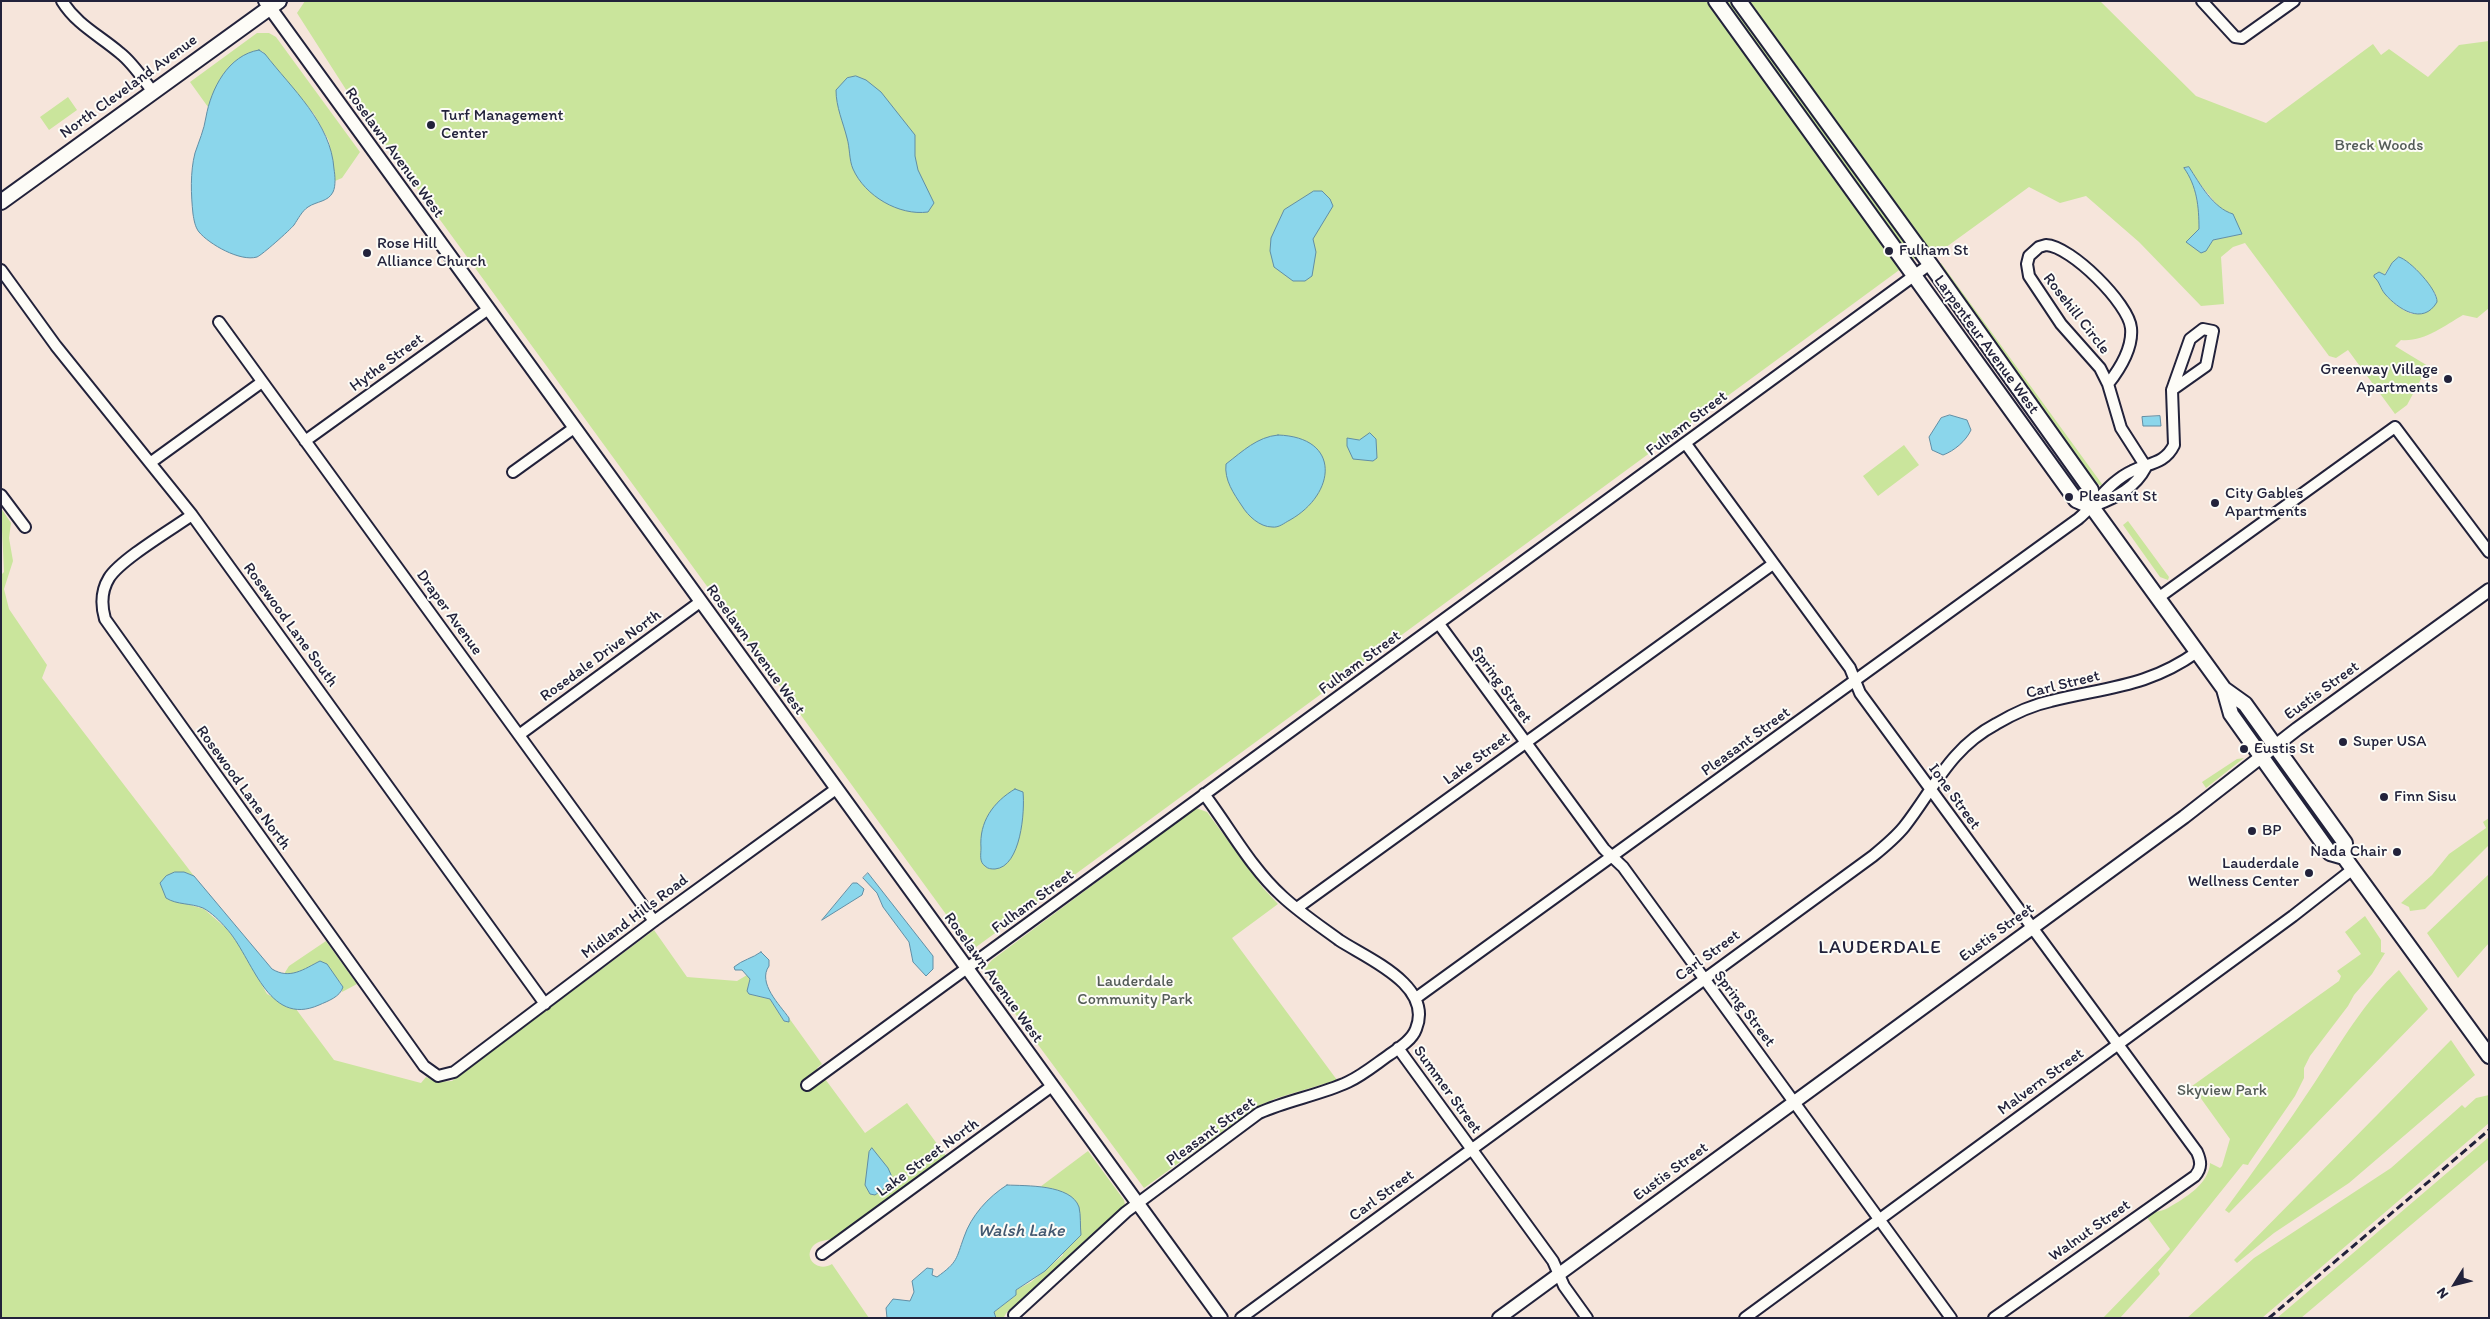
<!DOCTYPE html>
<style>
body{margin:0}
#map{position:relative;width:2490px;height:1319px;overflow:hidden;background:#f6e5db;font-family:Itim,sans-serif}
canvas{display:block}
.frame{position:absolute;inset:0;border:2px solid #22223b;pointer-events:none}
.north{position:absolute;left:2430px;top:1259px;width:50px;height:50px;-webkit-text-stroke:4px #fdfcf7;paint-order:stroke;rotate:234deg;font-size:14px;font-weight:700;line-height:20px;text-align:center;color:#22223b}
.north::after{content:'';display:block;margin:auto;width:18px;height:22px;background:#22223b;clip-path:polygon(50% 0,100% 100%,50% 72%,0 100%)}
</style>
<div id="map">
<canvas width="2490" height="1319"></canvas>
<div class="frame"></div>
<div class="north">N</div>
</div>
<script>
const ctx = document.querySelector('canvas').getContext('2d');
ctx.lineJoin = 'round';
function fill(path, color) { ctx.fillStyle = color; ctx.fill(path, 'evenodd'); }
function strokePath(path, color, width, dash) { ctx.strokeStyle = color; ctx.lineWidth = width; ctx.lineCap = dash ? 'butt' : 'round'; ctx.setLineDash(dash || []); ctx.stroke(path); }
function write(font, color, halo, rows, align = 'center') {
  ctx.font = font + ' Itim,sans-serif'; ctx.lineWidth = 4; ctx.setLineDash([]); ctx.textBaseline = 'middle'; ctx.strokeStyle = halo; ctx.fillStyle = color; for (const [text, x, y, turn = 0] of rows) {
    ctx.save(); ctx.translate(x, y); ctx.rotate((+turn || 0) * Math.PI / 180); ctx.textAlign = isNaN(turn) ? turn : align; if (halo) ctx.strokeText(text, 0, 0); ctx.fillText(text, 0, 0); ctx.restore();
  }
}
fill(new Path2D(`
 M305 1H2100L2196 96 2266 123 2373 44 2381 55 2389 49 2428 77 2459 45 2489 41V308L2477 318 2463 315C2444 326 2424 342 2401 340L2395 346 2428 366 2407 405 2395 414 2348 350 2336 358 2329 356 2245 243 2233 247 2221 257 2224 304 2201 306 2139 242 2086 196 2060 203 2029 187 1938 253 1932 246 972 950 352 99 297 13ZM2189 167 2200 184 2241 234 2213 240 2208 247 2199 229V212L2193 180 2184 168ZM2392 263 2414 267 2435 293 2437 298C2433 310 2425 314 2412 314 2396 308 2377 291 2379 272L2384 275Z
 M257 33H269L276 37 360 152 342 178 335 181 329 141 314 114 262 51 225 72 208 107 190 82Z
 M68 97 77 110 49 130 40 117Z
 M1941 263 2102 484 2101 486 2095 482 1939 264Z
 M1904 445 1919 465 1878 496 1863 476Z
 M1 508 11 523 9 538 13 561 4 589 9 609 47 665 42 678 194 876C179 869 173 874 161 883L166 898 204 909 227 929 242 949 267 994 296 1009 334 1060 421 1083 426 1077 437 1082 452 1081 654 930 687 977 737 981 747 975 750 979 748 987 749 994 770 999 784 1021 789 1022V1018L822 1064 817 1068 865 1133 907 1103 946 1156 832 1239C827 1240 818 1241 814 1245 802 1257 817 1273 832 1264L869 1318H1V575L4 572Z
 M2128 521 2169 577 2168 580 2160 577 2123 525Z
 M2244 758 2206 788 2202 782 2237 759Z
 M1196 808 1207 812 1263 888 1278 904 1232 938 1337 1080 1277 1098 1258 1106 1144 1188 988 977 985 968 992 960Z
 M2489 818V845L2425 909 2410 911 2409 907 2401 903 2432 875 2449 854 2486 828 2483 822Z
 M2489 874V943L2458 978 2427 933Z
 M2365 916 2381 940V952L2385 953 2372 974 2354 995 2348 1006 2310 1056 2304 1068V1078L2295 1096 2249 1163 2248 1165 2243 1164 2158 1270 2160 1274 2120 1318H2103L2170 1249 2146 1216C2153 1211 2161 1212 2168 1208 2185 1198 2209 1184 2210 1163L2220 1168 2222 1166 2230 1139 2192 1086 2339 981 2341 976 2337 971 2361 954 2345 932Z
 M326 941 357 984 342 992 341 983 320 961 296 974H284L289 966Z
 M2399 970 2428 1009 2229 1213 2225 1210C2256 1168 2286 1126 2315 1082 2340 1044 2365 1000 2399 970Z
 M2451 1040 2475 1075 2349 1183 2274 1233 2237 1263 2234 1260Z
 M2489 1095V1123L2262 1318H2187L2254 1258 2391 1168 2462 1105 2465 1108 2476 1098Z
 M2489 1137V1159L2301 1318H2277Z
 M1088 1151 1124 1200 1125 1205 1052 1274 1007 1312 1004 1317H996L994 1312 1016 1295V1290L1031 1282 1063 1255 1047 1187H1040Z`), '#cae59c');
const water = new Path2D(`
 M259 50 265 54C292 89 331 123 334 169 335 175 336 186 333 192 328 202 317 201 308 207 302 211 298 219 294 225 290 230 262 255 257 257 240 262 209 244 199 232 195 227 194 220 193 214 191 195 190 172 195 153 199 141 204 130 206 117 211 89 228 55 259 50Z
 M856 76 866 80 881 92 915 135V156L918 170 934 203 928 212C899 216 865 196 853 169 849 160 850 148 847 138 843 122 836 107 836 90L847 78Z
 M2189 167C2200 184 2213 208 2233 214L2242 234 2213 240 2206 251 2201 253 2186 242 2199 229C2199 207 2197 186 2184 168Z
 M1314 191H1322L1330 199 1333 206 1313 239 1316 252 1312 276 1305 281H1293L1274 267 1270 251 1271 238 1284 210Z
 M2399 257C2410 260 2438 290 2437 302 2423 326 2398 309 2385 294 2380 288 2380 282 2374 277V275L2379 272 2385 275 2392 263Z
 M1950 415 1967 420 1971 430C1966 441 1954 451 1943 455L1932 450 1929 437 1941 418Z
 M2160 416 2161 426H2143L2142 417Z
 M1370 433 1376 439 1377 458 1373 461 1353 459 1347 446V438L1359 440Z
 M1278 435C1342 437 1336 494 1290 520 1284 523 1279 528 1272 527 1260 527 1248 516 1242 506 1234 494 1224 480 1226 464 1243 451 1257 437 1278 435Z
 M1015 789 1023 792C1025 811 1021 867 995 869 991 869 988 869 985 866 979 862 981 854 981 848 979 822 993 802 1015 789Z
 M175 872H184L194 876 272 969C290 980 304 969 320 961L327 964 343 987C340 997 328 1001 319 1005 267 1028 253 957 226 928 221 922 211 912 203 908 191 903 177 905 166 898L160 883 166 876Z
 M868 873 933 956V969L926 976 913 962 909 942 883 907 877 893 863 878Z
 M853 883H857L864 889 862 895 822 920Z
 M761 952 769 960V966C757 983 780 1005 789 1018V1022L784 1021 770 999 749 994 747 991 750 979 742 970H735L734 967C742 960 753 958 761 952Z
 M872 1148 888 1168 892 1177 889 1185 875 1195 870 1194 865 1185 869 1152Z
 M1007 1185C1026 1186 1071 1184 1079 1207 1081 1215 1080 1226 1081 1235L1045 1271 1016 1290V1295L994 1312 996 1318H887L886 1308 893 1299 910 1301 914 1292 912 1281 927 1268 933 1269 932 1275 937 1277C958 1262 956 1259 964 1237 971 1216 988 1197 1007 1185Z`);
fill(water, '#8bd6eb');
strokePath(water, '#618ea5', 1);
const minor = new Path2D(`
 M62 1C77 25 99 35 120 53 133 63 143 79 153 92
 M2202 1 2235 37 2242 38 2294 1
 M2046 245C2071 246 2129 304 2131 328 2133 348 2119 370 2108 384L2100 368 2061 324 2029 276 2027 264 2029 256 2039 247Z
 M1 270 56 346 192 515 545 1004
 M219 322 654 921
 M2108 384 2121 428 2146 467
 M305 441 487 310
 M1686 444 1850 668 1860 693 2197 1152C2201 1161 2202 1168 2195 1176L1994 1318
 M150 463 262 382
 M513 472 574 428
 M1 495 25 527
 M2096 505C2117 497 2135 488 2146 467
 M192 515C172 529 120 560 109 578 101 591 101 605 105 619L424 1066 438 1076 454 1072 654 921 836 789
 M2158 598 2395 427 2489 552
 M1439 624 1604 849 1623 867 1951 1318
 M519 735 700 602
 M1297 908 1773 564
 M1416 998 2078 519C2096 504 2110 481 2132 471 2148 463 2165 464 2174 445L2172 390 2206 366 2213 331 2203 329 2190 339 2172 390
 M1398 1048 1553 1261 1564 1286 1587 1318
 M807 1085 1930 264
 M822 1254 1052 1086
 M1014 1315 1126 1212 1259 1113C1288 1100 1320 1095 1348 1082 1363 1075 1376 1064 1389 1055 1399 1048 1412 1040 1416 1029 1434 985 1366 958 1339 940 1320 926 1299 912 1282 896 1251 868 1229 827 1204 794
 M1241 1318 1873 856C1884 847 1895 838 1904 827 1934 789 1949 749 1996 724 2013 714 2032 705 2051 701 2107 687 2148 687 2197 652
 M1745 1318 2293 916 2353 869`);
const tertiary = new Path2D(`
 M265 1 1221 1318
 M1499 1318 2184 817 2297 729 2489 590`);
const secondary = new Path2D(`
 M1716 1 2076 500 2092 507
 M1739 1 1930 264 2091 490 2092 507 2224 689 2245 704 2345 843 2344 857
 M1 202 279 1
 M2224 689 2231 714 2330 853 2344 857 2489 1056`);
strokePath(minor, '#22223b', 14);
strokePath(tertiary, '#22223b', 16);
strokePath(secondary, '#22223b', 18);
strokePath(minor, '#fdfcf7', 10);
strokePath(tertiary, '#fdfcf7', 12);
strokePath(secondary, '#fdfcf7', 14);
strokePath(new Path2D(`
 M2269 1318 2489 1130`), '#22223b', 3, [8, 4]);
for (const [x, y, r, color] of [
 [431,125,5,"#22223b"],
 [1889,251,5,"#22223b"],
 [367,253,5,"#22223b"],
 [2448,379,5,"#22223b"],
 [2069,497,5,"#22223b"],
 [2215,503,5,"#22223b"],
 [2343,742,5,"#22223b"],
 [2244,749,5,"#22223b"],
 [2384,797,5,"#22223b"],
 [2252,831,5,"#22223b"],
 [2397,852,5,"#22223b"],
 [2309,873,5,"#22223b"]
]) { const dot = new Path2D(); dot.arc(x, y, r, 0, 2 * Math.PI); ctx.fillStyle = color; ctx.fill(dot); strokePath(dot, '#fdfcf7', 2); }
write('16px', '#22223b', '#fdfcf7', [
 ["North Cleveland Avenue",129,87,-36],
 ["Roselawn Avenue West",394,153,54],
 ["Rosehill Circle",2076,314,52],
 ["Larpenteur Avenue West",1986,345,54],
 ["Hythe Street",387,363,-36],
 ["Fulham Street",1687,424,-37],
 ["Draper Avenue",449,613,54],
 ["Rosewood Lane South",290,625,54],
 ["Roselawn Avenue West",755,650,54],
 ["Rosedale Drive North",601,656,-36],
 ["Fulham Street",1360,663,-36],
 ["Spring Street",1501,685,54],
 ["Carl Street",2063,685,-14],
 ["Eustis Street",2322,691,-36],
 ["Pleasant Street",1746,742,-36],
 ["Lake Street",1477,759,-36],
 ["Rosewood Lane North",243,788,54],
 ["Ione Street",1954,797,54],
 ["Fulham Street",1033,902,-36],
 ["Midland Hills Road",635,917,-37],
 ["Eustis Street",1997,933,-36],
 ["Carl Street",1708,956,-36],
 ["Roselawn Avenue West",993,978,54],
 ["Spring Street",1744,1009,53],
 ["Malvern Street",2041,1082,-36],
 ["Summer Street",1447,1090,54],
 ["Pleasant Street",1211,1132,-36],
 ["Lake Street North",928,1158,-36],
 ["Eustis Street",1671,1172,-36],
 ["Carl Street",1382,1196,-36],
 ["Walnut Street",2090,1231,-35]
]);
write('16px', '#22223b', '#fdfcf7', [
 ["Turf Management",441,116],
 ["Center",441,134],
 ["Rose Hill",377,244],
 ["Alliance Church",377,262],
 ["Fulham St",1899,251],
 ["Greenway Village",2438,370,"right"],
 ["Apartments",2438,388,"right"],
 ["City Gables",2225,494],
 ["Apartments",2225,512],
 ["Pleasant St",2079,497],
 ["Super USA",2353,742],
 ["Eustis St",2254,749],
 ["Finn Sisu",2394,797],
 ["BP",2262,831],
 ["Nada Chair",2387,852,"right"],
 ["Lauderdale",2299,864,"right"],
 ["Wellness Center",2299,882,"right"]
], 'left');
write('16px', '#545c58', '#fdfcf7', [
 ["Breck Woods",2379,146],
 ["Lauderdale",1135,982],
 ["Community Park",1135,1000],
 ["Skyview Park",2222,1091]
]);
write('italic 18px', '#425870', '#fdfcf7', [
 ["Walsh Lake",1021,1231]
]);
ctx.letterSpacing = '1px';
write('19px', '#22223b', '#fdfcf7', [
 ["LAUDERDALE",1880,948]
]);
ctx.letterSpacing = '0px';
</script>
